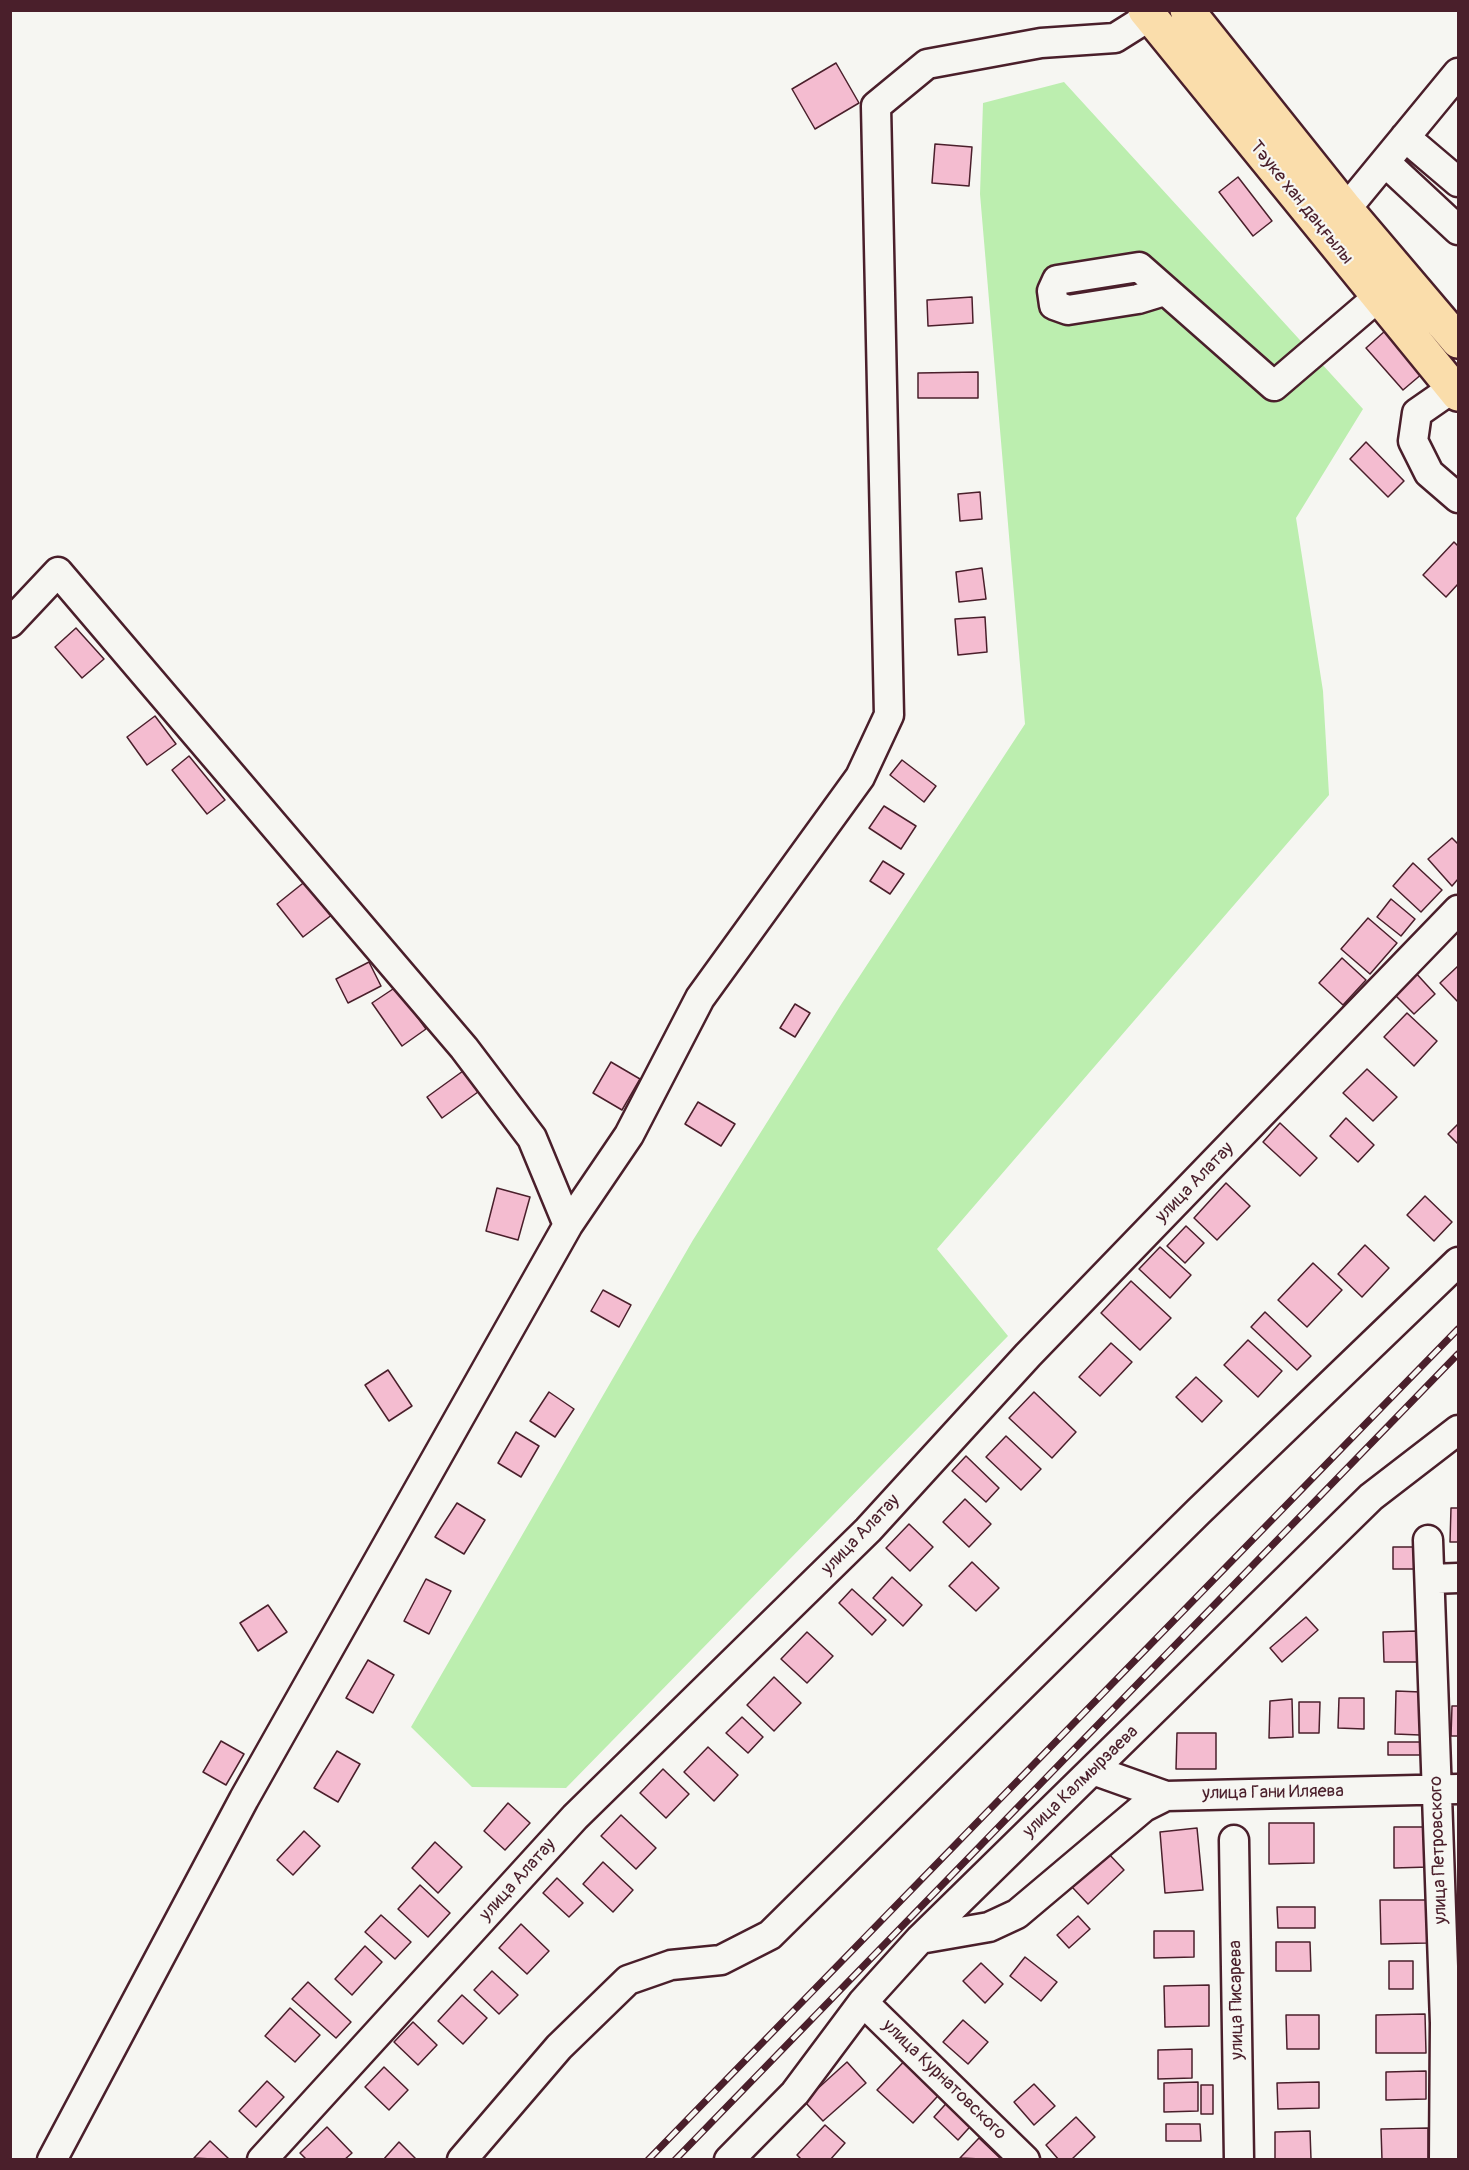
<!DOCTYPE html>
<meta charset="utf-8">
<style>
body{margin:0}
#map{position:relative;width:1469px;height:2170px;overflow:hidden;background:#f6f6f2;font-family:Pangolin,sans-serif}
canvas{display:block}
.frame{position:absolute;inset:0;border:12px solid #4a1f2b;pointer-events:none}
</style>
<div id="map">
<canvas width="1469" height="2170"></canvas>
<div class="frame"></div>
</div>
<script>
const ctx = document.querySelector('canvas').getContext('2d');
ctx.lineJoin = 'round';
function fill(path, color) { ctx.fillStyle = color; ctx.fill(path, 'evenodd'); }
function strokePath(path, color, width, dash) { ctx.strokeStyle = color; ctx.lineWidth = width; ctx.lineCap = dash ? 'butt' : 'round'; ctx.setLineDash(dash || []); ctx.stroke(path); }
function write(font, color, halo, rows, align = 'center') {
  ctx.font = font + ' Pangolin,sans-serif'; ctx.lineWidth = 4.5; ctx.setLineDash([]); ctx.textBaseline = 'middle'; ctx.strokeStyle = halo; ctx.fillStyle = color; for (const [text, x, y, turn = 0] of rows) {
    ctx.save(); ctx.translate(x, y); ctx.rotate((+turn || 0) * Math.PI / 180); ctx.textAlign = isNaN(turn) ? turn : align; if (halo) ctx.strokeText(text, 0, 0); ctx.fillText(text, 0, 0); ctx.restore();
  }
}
fill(new Path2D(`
 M1064 82 1363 409 1296 518 1323 691 1329 795 937 1249 1008 1336 566 1788 472 1787 411 1727 693 1240 842 1003 1025 724 980 194 983 103Z`), '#bceeaf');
const building = new Path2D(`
 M836 63 859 103 815 129 792 89Z
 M935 144 972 147 969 186 932 183Z
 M1238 177 1272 221 1253 236 1219 192Z
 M972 297 973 323 928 326 927 300Z
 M1385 331 1423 373 1403 390 1366 348Z
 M978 372V398H918V373Z
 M1366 442 1404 481 1388 497 1350 459Z
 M980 492 982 519 960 521 958 494Z
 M1454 542 1458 546V584L1446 597 1423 575Z
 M982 568 986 599 959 602 956 572Z
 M985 617 987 652 958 655 955 619Z
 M76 628 104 659 82 678 55 647Z
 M155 716 176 744 147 765 127 737Z
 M189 756 225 800 207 814 172 770Z
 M902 760 936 786 924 802 890 775Z
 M884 806 916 826 901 849 869 828Z
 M1452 838 1458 844V879L1452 886 1428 859Z
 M883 861 904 874 890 894 870 881Z
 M1413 863 1442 890 1421 912 1393 886Z
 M307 880 333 914 303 937 277 904Z
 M1391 899 1415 919 1401 936 1377 917Z
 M1368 918 1397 943 1370 974 1341 949Z
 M1342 958 1366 980 1343 1005 1319 983Z
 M369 962 381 986 348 1003 336 979Z
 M1458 966V1002L1440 983Z
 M1414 971 1435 994 1414 1014 1392 992Z
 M396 987 426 1029 402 1046 372 1003Z
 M795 1004 810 1013 795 1037 780 1028Z
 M1407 1013 1437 1041 1414 1066 1384 1037Z
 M611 1062 640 1079 622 1110 593 1093Z
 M1367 1069 1397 1097 1373 1121 1343 1093Z
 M463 1071 478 1092 442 1118 427 1097Z
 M698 1102 735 1124 721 1146 685 1124Z
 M1346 1118 1374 1145 1358 1162 1330 1136Z
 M1280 1123 1317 1158 1300 1176 1263 1142Z
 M1458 1124V1144L1448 1134Z
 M1226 1183 1250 1206 1217 1240 1194 1218Z
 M497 1188 530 1197 518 1240 486 1231Z
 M1425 1196 1452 1222 1434 1241 1407 1215Z
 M1186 1226 1204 1243 1185 1263 1167 1246Z
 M1365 1245 1389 1268 1362 1297 1338 1274Z
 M1160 1247 1191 1275 1170 1298 1139 1269Z
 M1313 1263 1342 1290 1307 1327 1278 1300Z
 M1131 1281 1171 1318 1140 1350 1101 1313Z
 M603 1290 631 1305 619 1327 591 1311Z
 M1265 1312 1311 1356 1297 1370 1251 1327Z
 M1248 1340 1282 1371 1258 1397 1224 1365Z
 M1111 1343 1132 1362 1100 1396 1079 1377Z
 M388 1370 412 1406 389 1421 365 1385Z
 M1196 1377 1222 1401 1202 1422 1176 1397Z
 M549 1392 574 1409 555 1437 530 1421Z
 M1034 1392 1076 1432 1052 1458 1009 1418Z
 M516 1432 539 1446 521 1477 498 1463Z
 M1006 1436 1041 1469 1021 1490 986 1457Z
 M966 1456 999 1488 986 1502 952 1471Z
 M965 1499 991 1524 969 1547 943 1522Z
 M457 1503 485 1520 464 1554 435 1537Z
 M1451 1508H1458V1542H1450Z
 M909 1524 933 1547 910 1571 886 1548Z
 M1393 1547H1419V1569H1393Z
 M972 1562 999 1588 976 1611 949 1586Z
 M892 1577 922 1605 903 1626 873 1598Z
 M426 1579 451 1591 429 1634 404 1621Z
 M852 1589 886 1620 872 1635 839 1603Z
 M268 1605 287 1632 258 1651 240 1623Z
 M1306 1617 1318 1630 1282 1662 1270 1648Z
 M1418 1631V1662H1384L1383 1632Z
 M807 1632 833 1656 807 1683 781 1659Z
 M368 1660 394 1675 373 1713 346 1698Z
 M774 1677 801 1703 774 1731 747 1705Z
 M1396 1691 1421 1692 1420 1735 1395 1734Z
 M1339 1698H1364V1729L1338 1728Z
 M1292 1699 1293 1737 1269 1738 1270 1701Z
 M1299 1702H1320L1319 1733H1299Z
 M1452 1706H1458V1736H1451Z
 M742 1717 763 1737 748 1753 726 1733Z
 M1177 1733H1216V1769H1176Z
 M221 1741 244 1754 226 1785 203 1772Z
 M1388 1742H1424V1755H1388Z
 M708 1747 738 1775 714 1801 684 1772Z
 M337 1751 360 1764 338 1802 314 1788Z
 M663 1769 689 1794 666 1818 640 1793Z
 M508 1803 530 1823 505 1850 484 1831Z
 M621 1815 656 1848 636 1869 601 1836Z
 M1269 1823H1314V1863L1269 1864Z
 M1394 1827H1428L1429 1867 1394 1868Z
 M1197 1828 1203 1890 1165 1893 1160 1832Z
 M304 1831 320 1846 293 1875 277 1860Z
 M435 1842 462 1867 438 1893 412 1868Z
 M1107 1852 1124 1870 1088 1904 1072 1887Z
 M603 1862 633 1890 613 1912 583 1884Z
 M557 1878 583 1903 569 1917 543 1893Z
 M420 1885 450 1913 428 1937 398 1909Z
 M1380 1900H1427V1943L1381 1944Z
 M1277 1907H1315V1928H1278Z
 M381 1915 411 1942 395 1959 365 1932Z
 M1078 1916 1090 1929 1069 1948 1057 1935Z
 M521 1924 549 1951 527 1974 499 1948Z
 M1154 1931H1194V1957L1154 1958Z
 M1276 1942H1310L1311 1971H1276Z
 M365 1946 382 1962 352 1995 335 1979Z
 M1025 1957 1057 1982 1041 2001 1010 1976Z
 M1389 1961H1413V1989H1389Z
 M981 1963 1003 1984 985 2003 963 1981Z
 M492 1971 518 1995 499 2014 474 1990Z
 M308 1982 351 2022 336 2038 292 1999Z
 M1209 1985V2026L1165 2027 1164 1986Z
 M462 1995 487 2018 463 2044 438 2021Z
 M290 2008 320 2035 295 2062 265 2036Z
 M1425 2014 1426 2053H1376V2015Z
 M1286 2015H1319V2049H1287Z
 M963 2020 988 2042 968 2064 943 2042Z
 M413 2022 437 2045 418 2065 394 2042Z
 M1192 2049V2078L1158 2079V2050Z
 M911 2054 947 2086 913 2123 877 2090Z
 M847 2062 866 2083 823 2121 804 2101Z
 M384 2067 408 2090 389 2110 365 2087Z
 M1426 2071V2099L1386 2100V2072Z
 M267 2081 284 2097 256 2127 239 2111Z
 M1198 2082V2111L1164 2112V2083Z
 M1319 2082V2108L1278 2109 1277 2083Z
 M1034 2084 1055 2106 1034 2125 1014 2102Z
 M1201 2085H1213V2114H1201Z
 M952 2097 977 2119 958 2140 934 2117Z
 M1076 2117 1095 2137 1071 2160H1059L1046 2145Z
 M1166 2124H1200L1201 2141H1166Z
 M825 2125 845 2143 830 2160H802L797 2155Z
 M327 2127 352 2153 344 2160H307L300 2153Z
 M1428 2128V2160H1382L1381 2129Z
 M1310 2131 1311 2159 1275 2160V2132Z
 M979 2138 1002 2160 960 2158Z
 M210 2141 229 2159V2160L194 2158Z
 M399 2142 417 2160H383Z`);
fill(building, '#f4bcd0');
strokePath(building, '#4a1f2b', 1.5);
const minor = new Path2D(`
 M1405 137 1458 182
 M1385 162 1458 230
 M1331 222 1346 209 1458 73
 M1164 291 1138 299 1068 310 1054 305 1052 291 1057 280 1139 267 1274 386 1378 297
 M1453 388 1417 413 1413 441 1429 473 1458 498
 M10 623 58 572 464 1048 532 1138 568 1225
 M1428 1540 1445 2023 1444 2160
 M1431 1579 1458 1578
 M1093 1770 1166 1796 1458 1789
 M1234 1840 1239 2160
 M920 1939 989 1927 1017 1914 1144 1807 1166 1796
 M863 2002 1025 2160
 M52 2160 244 1799 568 1225 629 1135 700 998 860 777 889 715 876 106 927 64 1041 43 1115 38 1150 16
 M262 2160 575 1817 868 1530 1028 1355 1458 910
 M462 2160 559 2047 628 1980 671 1965 721 1960 770 1935 1199 1511 1458 1262
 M729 2160 795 2093 863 2002 920 1939 1371 1497 1458 1430`);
const major = new Path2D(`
 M1145 10 1458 394
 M1187 10 1346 209 1458 341`);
strokePath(minor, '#4a1f2b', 33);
strokePath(major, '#4a1f2b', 38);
strokePath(minor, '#f6f6f2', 28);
strokePath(major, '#faddab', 33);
const rail = new Path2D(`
 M648 2160 1458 1329
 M675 2160 1458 1354`);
strokePath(rail, '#4a1f2b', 7);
strokePath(rail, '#f6f6f2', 4.5, [14]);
write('18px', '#4a1f2b', '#f6f6f2', [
 ["Тәуке хан даңғылы",1301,203,51],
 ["улица Алатау",1195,1183,-46],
 ["улица Алатау",861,1535,-46],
 ["улица Калмырзаева",1081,1782,-44],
 ["улица Гани Иляева",1273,1793,-1],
 ["улица Петровского",1439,1850,-92],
 ["улица Алатау",518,1880,-48],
 ["улица Писарева",1237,2000,-91],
 ["улица Курнатовского",944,2080,44]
]);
</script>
